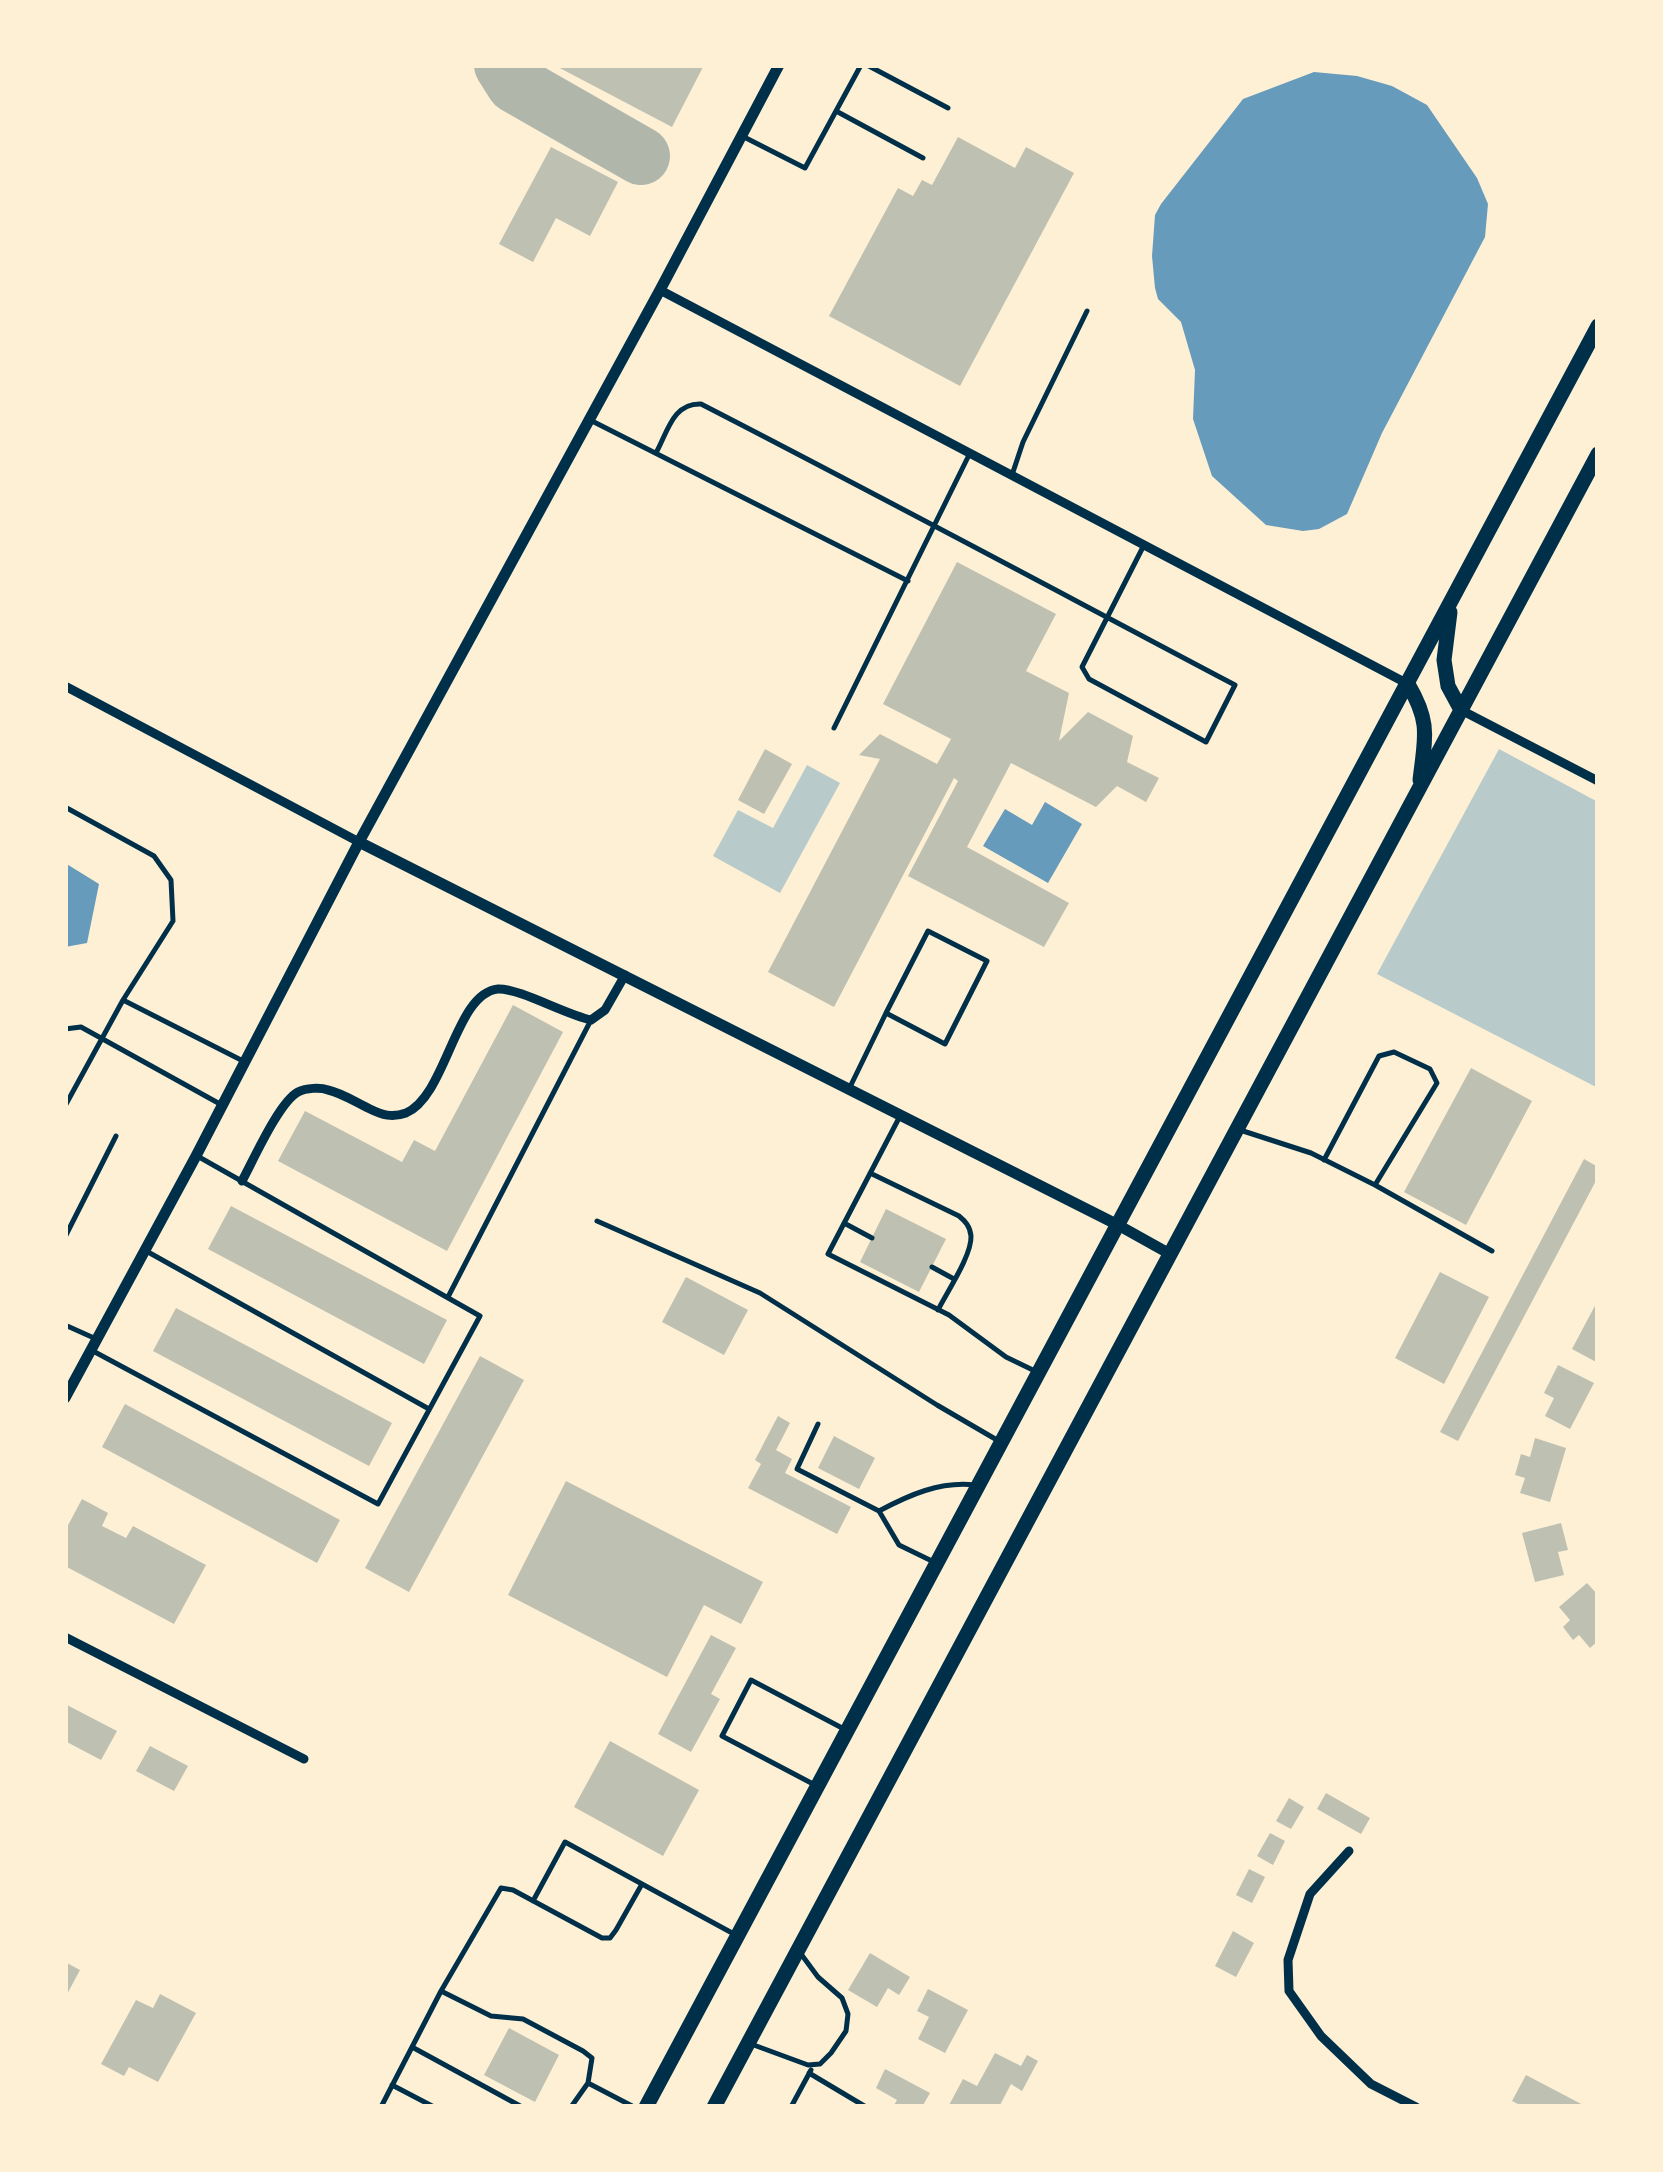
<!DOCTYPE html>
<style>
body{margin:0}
#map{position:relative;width:1663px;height:2172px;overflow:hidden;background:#fdf0d5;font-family:Lora,serif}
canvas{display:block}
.frame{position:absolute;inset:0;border:68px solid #fdf0d5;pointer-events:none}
</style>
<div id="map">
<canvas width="1663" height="2172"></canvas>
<div class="frame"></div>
</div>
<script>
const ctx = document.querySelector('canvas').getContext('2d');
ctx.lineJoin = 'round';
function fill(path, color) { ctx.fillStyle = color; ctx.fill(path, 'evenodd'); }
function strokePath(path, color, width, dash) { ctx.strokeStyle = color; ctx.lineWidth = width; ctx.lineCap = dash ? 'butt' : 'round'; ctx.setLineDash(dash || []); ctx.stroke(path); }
fill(new Path2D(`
 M1499 749 1598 802V1088L1377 974Z
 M807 765 840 783 780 893 713 856 738 810 773 828Z`), '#b9caca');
fill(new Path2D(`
 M1314 72 1357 76 1392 86 1427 105 1477 178 1488 204 1485 237 1382 433 1347 514 1319 529 1303 531 1266 525 1212 476 1193 419 1195 370 1181 322 1158 299 1155 288 1152 256 1155 215 1161 204 1243 99Z
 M1045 802 1082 824 1048 883 983 846 1005 809 1032 825Z
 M65 863 99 884 87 943 65 947Z`), '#669bbc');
strokePath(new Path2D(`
 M503 65 515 84 641 156`), '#b1b6ab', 58);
fill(new Path2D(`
 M554 65H700L703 67 672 127Z
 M958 137 1015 168 1026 147 1074 173 960 386 829 316 898 188 913 196 922 180 932 185Z
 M551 147 618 182 590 236 556 218 533 262 499 244Z
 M957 562 1056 614 1026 671 1069 693 1059 741 1088 712 1133 736 1127 762 1159 778 1146 802 1117 786 1096 807 1011 763 967 847 1069 903 1044 947 908 876 958 781 954 778 834 1007 768 972 880 759 859 755 880 734 937 764 951 739 883 704Z
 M765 749 792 764 764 814 738 800Z
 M513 1005 563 1032 447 1251 278 1161 305 1111 402 1162 414 1140 435 1151Z
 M1471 1068 1532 1101 1466 1225 1404 1192Z
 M1584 1159 1598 1167V1177L1458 1441 1440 1432Z
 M231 1206 447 1320 424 1364 208 1249Z
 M886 1209 946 1239 919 1292 860 1262Z
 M1440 1272 1489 1297 1444 1384 1395 1358Z
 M686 1277 748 1310 724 1355 662 1322Z
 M1598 1300V1363L1572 1349Z
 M176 1308 392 1423 369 1466 153 1351Z
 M480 1356 524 1380 409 1592 365 1568Z
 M1558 1365 1594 1383 1570 1429 1545 1416 1554 1398 1544 1393Z
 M125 1404 340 1520 317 1563 102 1447Z
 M778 1416 790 1423 776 1450 792 1459 785 1473 851 1507 837 1534 748 1488 761 1464 755 1460Z
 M834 1436 875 1458 859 1489 818 1468Z
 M1535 1438 1566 1448 1550 1502 1520 1493 1525 1478 1515 1475 1521 1454 1530 1457Z
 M566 1481 763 1582 741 1624 704 1605 667 1677 508 1595Z
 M82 1499 108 1513 102 1526 126 1538 133 1526 206 1565 174 1624 65 1566V1531Z
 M1561 1523 1568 1550 1558 1552 1564 1575 1535 1582 1522 1533Z
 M1587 1583 1598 1595V1606L1596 1608 1598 1611V1641L1590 1648 1579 1635 1573 1640 1563 1627 1570 1620 1559 1607Z
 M711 1635 736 1648 711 1694 720 1699 691 1752 658 1734Z
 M65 1704 117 1731 101 1760 65 1741Z
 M610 1741 699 1790 663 1856 574 1807Z
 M150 1746 188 1766 174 1791 136 1771Z
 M1326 1793 1370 1818 1361 1834 1317 1809Z
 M1289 1798 1304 1807 1291 1829 1276 1821Z
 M1270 1833 1285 1841 1273 1865 1257 1856Z
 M1249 1869 1265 1877 1252 1903 1236 1895Z
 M1233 1931 1254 1943 1236 1977 1215 1966Z
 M870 1953 910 1977 899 1995 888 1988 877 2007 848 1990Z
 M65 1962 80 1970 65 1998Z
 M928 1989 968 2010 945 2053 918 2039 929 2017 917 2011Z
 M160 1994 196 2013 158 2082 129 2067 124 2076 101 2064 136 2000 153 2008Z
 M509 2028 559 2055 535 2102 484 2075Z
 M995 2053 1021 2066 1027 2055 1038 2061 1022 2091 1011 2084 999 2107H948L963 2079 977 2086Z
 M885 2069 930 2093 922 2107H893L897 2100 876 2088Z
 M1526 2075 1587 2107H1524L1512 2101Z`), '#bec0b2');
strokePath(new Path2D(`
 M867 65 948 108
 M836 111 923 158
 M744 137 805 168 861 65
 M592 421 908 581
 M656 453C668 431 673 403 701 404 880 496 1057 591 1235 685L1206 742 1089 679 1082 667 1144 545
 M1012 475 1023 442 1087 311
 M834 728 970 453
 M65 807 154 856 171 880 173 921 123 1000 245 1062
 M65 1029 81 1027 220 1104
 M850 1087 886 1013 945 1044 987 961 928 931 886 1013
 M65 1106 123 1000
 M899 1118 828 1254 949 1315 1006 1357 1037 1372
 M1240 1130 1311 1153 1375 1185 1437 1083 1430 1069 1394 1052 1379 1056 1324 1160
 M870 1173 959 1216C965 1221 970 1226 971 1236 972 1255 947 1292 938 1310
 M1375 1185 1492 1251
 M597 1221 760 1293 937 1405 997 1440
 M844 1223 872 1238
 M65 1237 116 1136
 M148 1252 429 1409
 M932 1267 954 1279
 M448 1297 591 1020
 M65 1325 94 1338
 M93 1351 378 1504 480 1316 199 1157
 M818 1424 797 1469 879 1511 899 1545 936 1563
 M879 1511C909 1495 940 1481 975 1485
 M815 1785 722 1736 751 1680 844 1729
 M533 1901 565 1842 642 1884
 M441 1991 501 1888 513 1890 602 1938H610L616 1930 642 1884 734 1934
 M751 2044 808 2065 820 2064 831 2053 846 2031 848 2014 842 1998 818 1977 801 1954
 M412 2047 522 2107
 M809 2073 866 2107
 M392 2085 434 2107
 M381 2107 441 1991 491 2016 523 2019 583 2051 592 2058 588 2083 634 2107
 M571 2107 588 2083
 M791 2107 811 2070`), '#003049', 5);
strokePath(new Path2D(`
 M660 290 1408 684
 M65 686 359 842
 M1461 710 1598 781
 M242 1181C253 1161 279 1102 298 1092 306 1088 320 1087 328 1090 342 1093 357 1103 370 1109 382 1115 392 1118 406 1113 447 1095 455 993 498 989 519 988 566 1015 591 1020L605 1010 625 975
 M65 1637 304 1759
 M1349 1851 1310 1894 1288 1960 1289 1991 1321 2036 1371 2084 1416 2107`), '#003049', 9);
strokePath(new Path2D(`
 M359 842 1118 1225 1170 1254
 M65 1398 196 1156 359 842 660 290 779 65`), '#003049', 11);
strokePath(new Path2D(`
 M1450 612 1444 660 1448 686 1461 710
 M1408 684C1431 723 1425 737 1420 780
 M646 2107 1598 326
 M714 2107 1598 454`), '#003049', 15);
</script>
